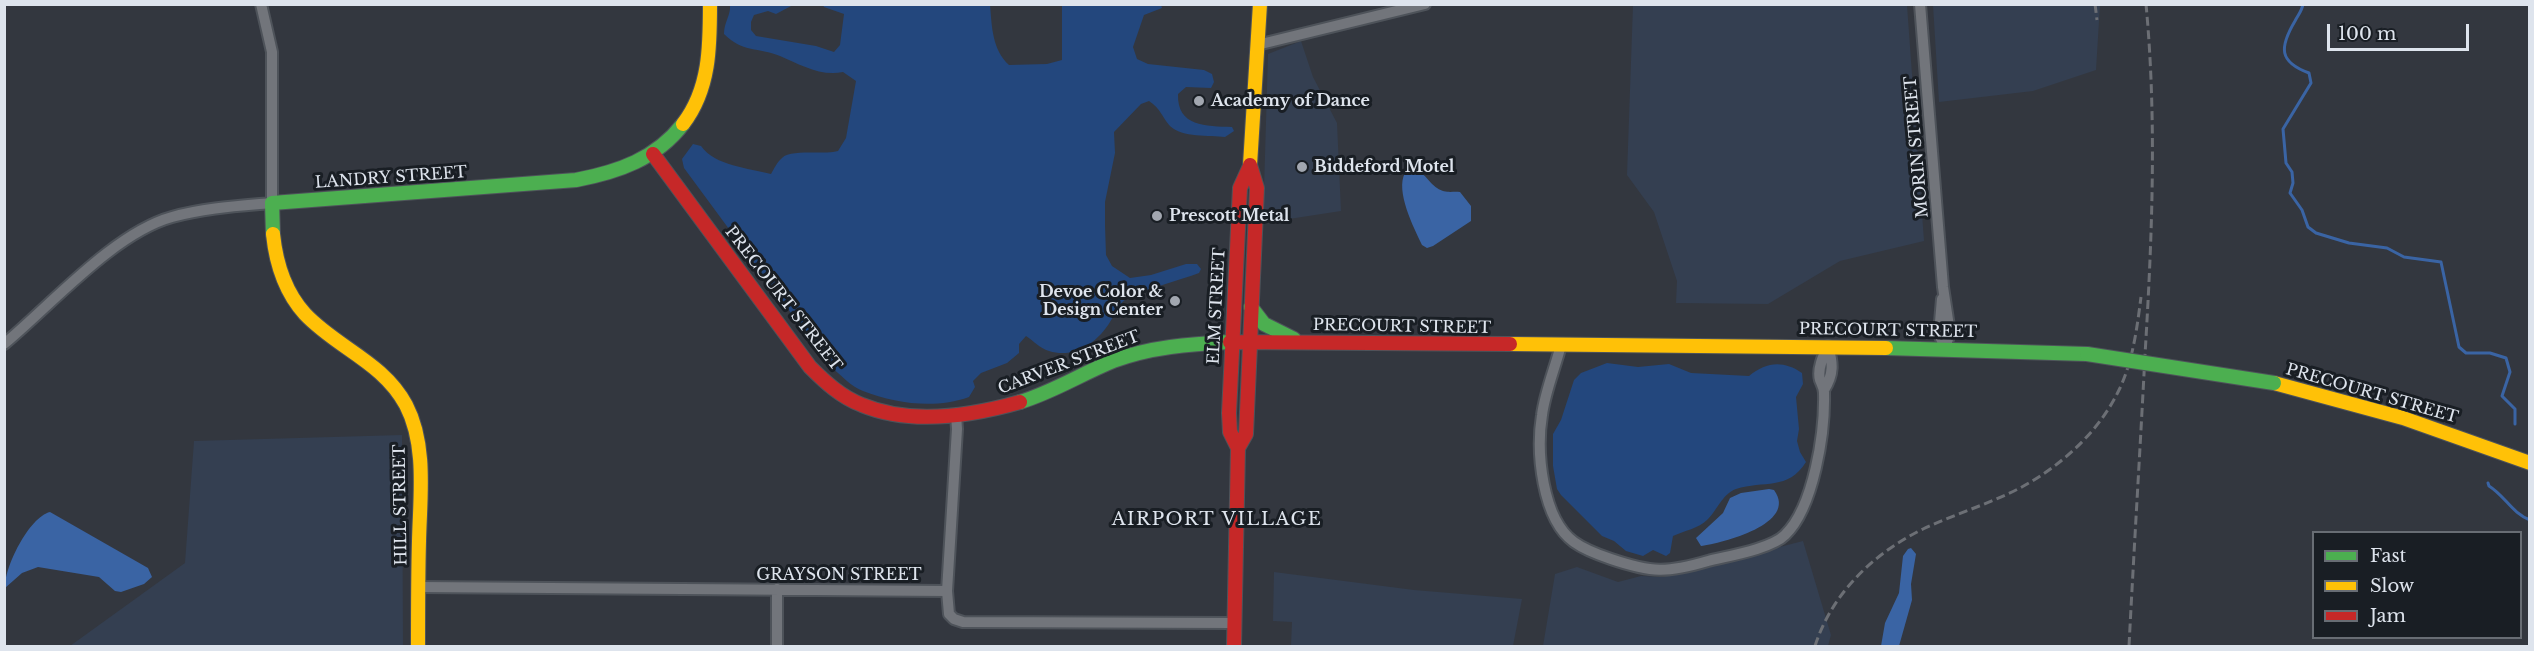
<!DOCTYPE html>
<style>
body{margin:0}
#map{position:relative;width:2534px;height:651px;overflow:hidden;background:#33373f;font-family:"Libre Baskerville",serif}
canvas{display:block}
.frame{position:absolute;inset:0;border:6px solid #dee4ed;pointer-events:none}
.legend{position:absolute;left:2312px;top:531px;width:210px;height:108px;box-sizing:border-box;background:#191e24;border:2px solid #686d74;margin:0;padding:8px 10px;list-style:none;font-size:18px;color:#dee4ed}
.legend li{display:flex;align-items:center;gap:12px;height:30px}
.legend b{width:30px;border:2px solid #686d74}
.scale{position:absolute;left:2327px;top:24px;width:142px;height:27px;box-sizing:border-box;border:3px solid #dee4ed;border-top:0;padding-left:8px;font-size:18px;line-height:21px;white-space:nowrap;color:#dee4ed;-webkit-text-stroke:4px #191e24;paint-order:stroke}
</style>
<div id="map">
<canvas width="2534" height="651"></canvas>
<div class="frame"></div>
<ul class="legend">
<li><b style="height:8px;background:#4caf50"></b>Fast</li>
<li><b style="height:8px;background:#ffc107"></b>Slow</li>
<li><b style="height:8px;background:#c62828"></b>Jam</li>
</ul>
<div class="scale">100 m</div>
</div>
<script>
const ctx = document.querySelector('canvas').getContext('2d');
ctx.lineJoin = 'round';
function fill(path, color) { ctx.fillStyle = color; ctx.fill(path, 'evenodd'); }
function strokePath(path, color, width, dash) { ctx.strokeStyle = color; ctx.lineWidth = width; ctx.lineCap = dash ? 'butt' : 'round'; ctx.setLineDash(dash || []); ctx.stroke(path); }
function write(font, color, halo, rows, align = 'center') {
  ctx.font = font + ' "Libre Baskerville",serif'; ctx.lineWidth = 6; ctx.setLineDash([]); ctx.textBaseline = 'middle'; ctx.strokeStyle = halo; ctx.fillStyle = color; for (const [text, x, y, turn = 0] of rows) {
    ctx.save(); ctx.translate(x, y); ctx.rotate((+turn || 0) * Math.PI / 180); ctx.textAlign = isNaN(turn) ? turn : align; if (halo) ctx.strokeText(text, 0, 0); ctx.fillText(text, 0, 0); ctx.restore();
  }
}
fill(new Path2D(`
 M1633 5H1907L1924 241 1840 261 1768 304 1676 303 1677 281 1654 212 1627 175Z
 M1933 5H2100L2096 70 2033 91 1939 102Z
 M1301 41 1313 77 1337 123 1341 211 1263 223 1268 54Z
 M402 435 403 646H70L185 563 194 441Z
 M1803 541 1831 635 1828 646H1543L1555 574 1577 567 1618 582 1641 576 1663 577Z
 M1274 572 1414 590 1522 599 1513 646H1291L1292 622 1273 621Z`), '#343f51');
fill(new Path2D(`
 M730 5H793L776 14 768 11 754 15 751 22V30L756 36 816 46 834 52 840 45 844 14 824 7 823 5H990C992 27 992 49 1009 65L1047 64 1062 60V5H1161L1162 8 1144 15 1133 47 1137 59 1148 64 1204 70 1212 74 1214 82 1211 88 1186 87 1178 94C1177 127 1206 126 1232 127L1234 131 1225 137C1210 135 1182 138 1170 126 1162 117 1161 109 1149 101L1141 104 1114 132 1115 153 1105 202V225L1106 255 1112 266 1130 278 1151 275 1186 264H1197L1201 269 1199 273C1178 281 1148 288 1129 297 1118 303 1116 313 1110 322 1097 343 1074 359 1049 351 1039 348 1034 341 1026 336L1019 344V353L1007 363 981 373 973 381 975 387 969 397C936 409 896 404 863 391 851 387 840 374 830 366L684 168 682 159 693 144 701 146C715 166 749 168 771 174 774 169 777 162 782 158 791 149 823 155 838 151L846 138 856 81 843 72C821 77 799 64 780 56 758 47 743 53 724 34 724 22 731 15 730 5Z
 M1607 363 1638 367 1669 364 1691 373 1749 376C1766 362 1783 360 1802 373L1803 384 1796 397 1799 429 1797 441 1800 452 1806 462C1788 491 1764 480 1736 489 1722 494 1717 511 1707 520 1699 528 1684 531 1673 536L1670 553 1666 556 1653 550 1643 556 1626 551 1614 541 1602 536 1561 495 1557 489 1553 466V434L1561 420 1574 380 1581 373Z`), '#23477d');
fill(new Path2D(`
 M1409 170C1424 169 1427 181 1437 188 1446 194 1452 191 1460 192L1471 206V221L1433 246 1427 248 1422 245C1414 228 1395 191 1405 173Z
 M1769 489 1774 490C1799 524 1722 543 1701 546L1696 538 1723 513 1730 498 1741 493Z
 M50 512 148 568 152 577 144 584 121 592 115 591 99 577 38 567 22 573 5 588C4 568 29 517 50 512Z
 M1911 548 1916 554 1911 584 1912 600 1899 646H1881L1885 623 1899 593 1903 556 1908 549Z`), '#3a64a4');
strokePath(new Path2D(`
 M2303 4C2302 11 2298 15 2295 21 2279 48 2279 62 2309 73L2311 83 2283 129 2286 163 2292 172 2293 183 2290 193 2302 210 2308 227 2316 233 2349 243 2387 248 2404 257 2441 262 2459 347 2466 353H2490L2506 358 2510 372 2502 396 2515 409V424
 M2488 483 2489 486C2505 496 2512 513 2530 520`), '#3a64a4', 3);
const street = new Path2D(`
 M1920 4 1943 287 1950 333 1945 348
 M1257 45 1425 4
 M1942 299 1939 334 1945 348
 M4 344C51 305 114 233 172 217 204 208 238 206 272 203V52L261 4
 M1561 345C1555 368 1545 392 1542 415 1536 452 1542 519 1574 542 1585 550 1599 555 1611 559 1652 573 1667 573 1708 561 1728 556 1771 549 1785 535 1814 507 1825 432 1824 393 1824 388 1822 385 1820 380 1817 369 1823 356 1828 346
 M1824 390C1834 374 1833 363 1828 346
 M418 587 947 591 949 614 954 619 963 622 1234 623
 M947 591 957 429 956 415
 M777 646V589`);
const fast = new Path2D(`
 M273 234 272 203 576 180C618 172 656 159 683 124
 M1251 307 1264 324 1294 339
 M1886 348 2087 354
 M1020 402C1053 392 1081 374 1113 361 1150 347 1190 344 1230 342`);
const slow = new Path2D(`
 M683 124C710 89 710 46 710 4
 M1250 165 1260 4
 M273 234C276 263 285 292 305 314 337 348 383 362 406 405 427 445 420 497 419 541 418 576 418 611 418 646
 M1510 344 1886 348
 M2274 383 2403 418 2530 463`);
const jam = new Path2D(`
 M653 154 810 367C825 382 841 397 862 405 910 425 971 416 1020 402
 M1230 342 1510 344
 M1238 448 1230 432 1229 413 1240 188 1250 166
 M1234 646 1238 448 1246 434 1257 188 1250 165`);
strokePath(street, '#4e535a', 14);
strokePath(fast, '#4e535a', 16);
strokePath(slow, '#4e535a', 16);
strokePath(jam, '#4e535a', 16);
strokePath(street, '#72757b', 10);
strokePath(fast, '#4caf50', 14);
strokePath(slow, '#ffc107', 14);
strokePath(jam, '#c62828', 14);
strokePath(new Path2D(`
 M2095 4 2097 20
 M1815 646C1832 593 1874 553 1923 529 1955 514 1989 504 2020 488 2061 466 2099 432 2119 390 2133 361 2137 328 2141 297
 M2129 646C2134 549 2140 452 2145 355 2152 238 2157 122 2146 4`), '#6c6f75', 3, [9, 4.5]);
const fastBridge = new Path2D(`
 M2087 354 2274 383`);
strokePath(fastBridge, '#4e535a', 16, []);
strokePath(fastBridge, '#4caf50', 14);
for (const [x, y, r, color] of [
 [1199,101,6,"#a2a7b0"],
 [1302,167,6,"#a2a7b0"],
 [1157,216,6,"#a2a7b0"],
 [1175,301,6,"#a2a7b0"]
]) { const dot = new Path2D(); dot.arc(x, y, r, 0, 2 * Math.PI); ctx.fillStyle = color; ctx.fill(dot); strokePath(dot, '#191e24', 2); }
write('bold 16px', '#dee4ed', '#191e24', [
 ["Academy of Dance",1211,101],
 ["Biddeford Motel",1314,167],
 ["Prescott Metal",1169,216],
 ["Devoe Color &",1163,292,"right"],
 ["Design Center",1163,310,"right"]
], 'left');
write('16px', '#dee4ed', '#191e24', [
 ["MORIN STREET",1917,147,-95],
 ["LANDRY STREET",391,178,-4],
 ["PRECOURT STREET",783,299,52],
 ["ELM STREET",1217,306,-87],
 ["PRECOURT STREET",1402,327,1],
 ["PRECOURT STREET",1888,331,1],
 ["CARVER STREET",1069,363,-21],
 ["PRECOURT STREET",2372,394,16],
 ["HILL STREET",401,505,-91],
 ["GRAYSON STREET",839,575]
]);
ctx.letterSpacing = '1.5px';
write('18px', '#dee4ed', '#191e24', [
 ["AIRPORT VILLAGE",1217,520]
]);
ctx.letterSpacing = '0px';
</script>
